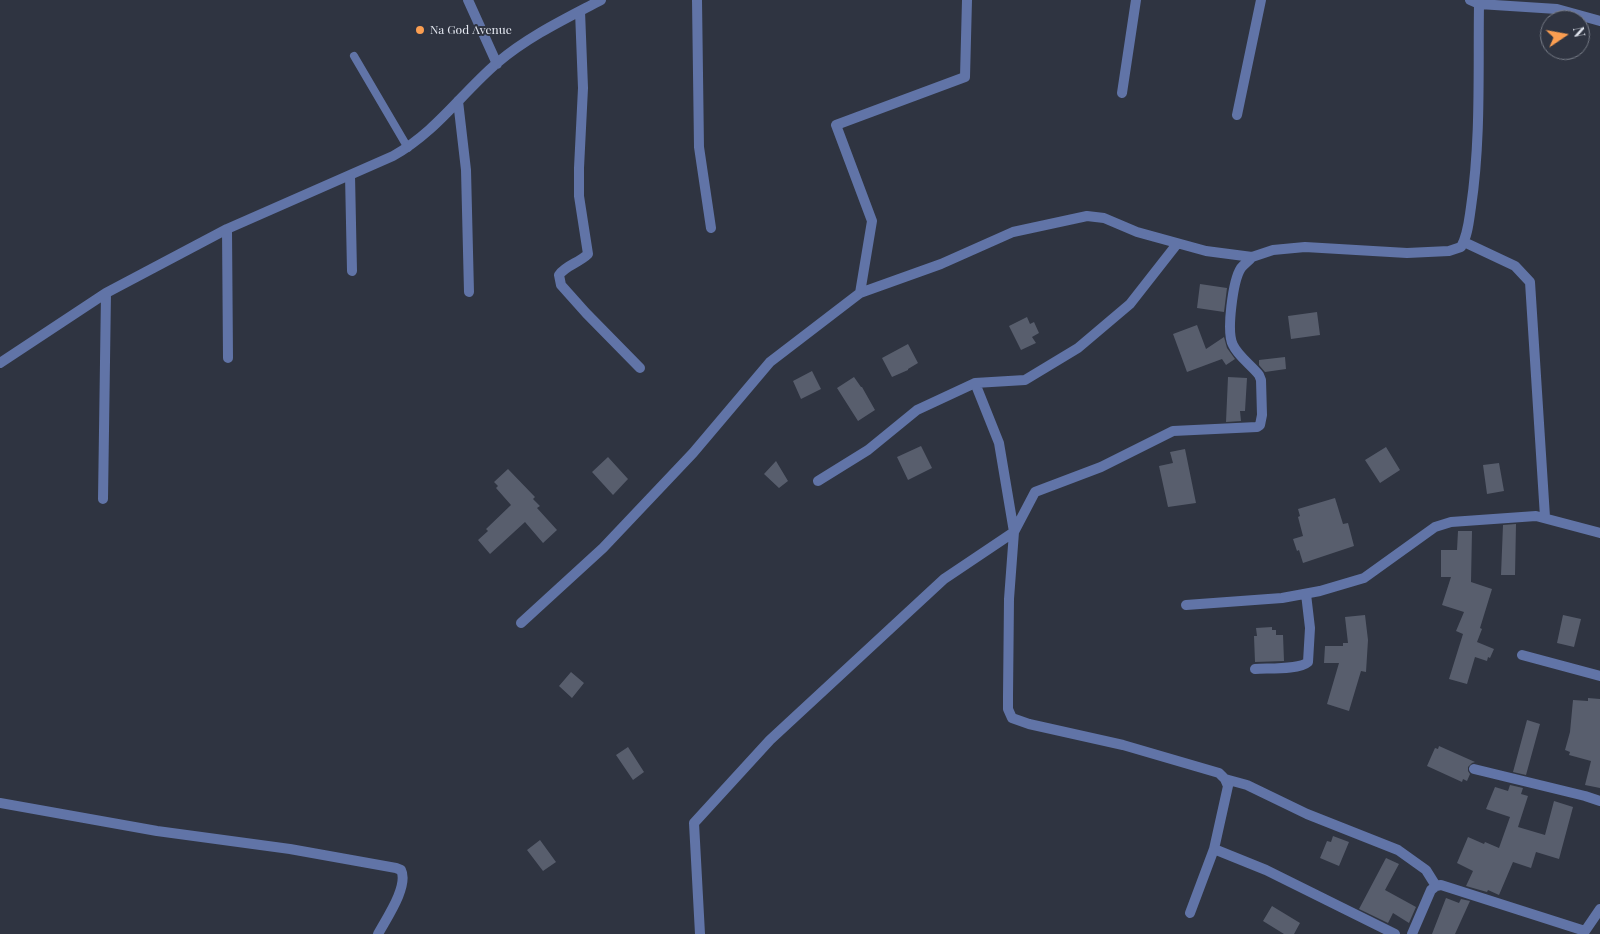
<!DOCTYPE html>
<style>
body{margin:0}
#map{position:relative;width:1600px;height:934px;overflow:hidden;background:#2f3441;font-family:"Playfair Display",serif}
canvas{display:block}
.north{position:absolute;left:1540px;top:10px;width:50px;height:50px;box-sizing:border-box;background:#2f3441;border:1px solid #777c87;border-radius:50%;rotate:78deg;font-size:14px;font-weight:700;line-height:20px;text-align:center;color:#e4e8f1}
.north::after{content:'';display:block;margin:auto;width:18px;height:22px;background:#fb9e51;clip-path:polygon(50% 0,100% 100%,50% 72%,0 100%)}
</style>
<div id="map">
<canvas width="1600" height="934"></canvas>
<div class="north">N</div>
</div>
<script>
const ctx = document.querySelector('canvas').getContext('2d');
ctx.lineJoin = 'round';
function fill(path, color) { ctx.fillStyle = color; ctx.fill(path, 'evenodd'); }
function strokePath(path, color, width, dash) { ctx.strokeStyle = color; ctx.lineWidth = width; ctx.lineCap = dash ? 'butt' : 'round'; ctx.setLineDash(dash || []); ctx.stroke(path); }
function write(font, color, halo, rows, align = 'center') {
  ctx.font = font + ' "Playfair Display",serif'; ctx.lineWidth = 4; ctx.setLineDash([]); ctx.textBaseline = 'middle'; ctx.strokeStyle = halo; ctx.fillStyle = color; for (const [text, x, y, turn = 0] of rows) {
    ctx.save(); ctx.translate(x, y); ctx.rotate((+turn || 0) * Math.PI / 180); ctx.textAlign = isNaN(turn) ? turn : align; if (halo) ctx.strokeText(text, 0, 0); ctx.fillText(text, 0, 0); ctx.restore();
  }
}
fill(new Path2D(`
 M1200 284 1227 288 1224 312 1197 308Z
 M1317 312 1320 335 1291 339 1288 316Z
 M1027 317 1030 324 1034 322 1039 333 1032 337 1036 343 1021 350 1009 326Z
 M1197 325 1206 349 1224 337 1227 348 1235 359 1226 365 1222 359 1187 372 1173 334Z
 M908 344 918 363 908 369V370L892 377 882 358Z
 M1285 357 1286 369 1265 372 1259 365V360Z
 M812 371 821 389 801 399 793 381Z
 M854 377 861 387H862L875 410 858 421 837 388Z
 M1228 377 1247 378 1245 411H1240L1241 421 1226 422Z
 M921 446 932 468 908 480 897 457Z
 M1386 447 1400 470 1380 483 1365 460Z
 M1185 449 1196 503 1168 507 1159 466 1173 463 1170 452Z
 M608 457 628 479 613 495 592 472Z
 M776 461 788 481 779 488 764 474Z
 M1499 463 1504 491 1487 494 1483 465Z
 M508 469 535 497 533 499 540 506 537 508 557 530 543 543 525 522 490 554 478 540 488 531 486 529 511 505 496 488 498 486 494 482Z
 M1335 498 1343 524 1348 523 1354 546 1303 563 1299 550 1297 551 1293 539 1303 536 1298 517 1300 516 1298 509Z
 M1516 524 1515 575H1501L1503 525Z
 M1458 531H1472L1471 582 1492 589 1480 628 1482 629 1477 642 1494 649 1490 658 1488 657 1487 661 1475 657 1467 684 1449 679 1463 634 1456 631 1464 612 1442 605 1451 577H1441V550H1457Z
 M1365 615 1368 640 1366 672 1361 671 1349 711 1327 704 1339 663H1324L1325 646H1343V643H1348L1345 617Z
 M1563 615 1581 619 1574 647 1557 643Z
 M1272 627V630H1276V635H1283L1284 661 1255 662 1254 636H1257L1256 628Z
 M571 672 584 683 572 698 559 686Z
 M1588 698 1600 699V788L1585 785 1591 761 1569 755 1570 752 1565 750 1570 732 1573 700 1588 701Z
 M1527 720 1540 724 1526 775 1513 772Z
 M1439 746 1475 762 1472 763 1468 767V771L1470 774 1467 781 1463 779 1462 782 1427 766 1435 748 1438 749Z
 M628 747 644 772 633 780 616 755Z
 M1510 785 1523 788 1521 794 1528 796 1518 827 1545 835 1554 801 1573 807 1559 859 1536 852 1531 868 1513 862 1499 895 1488 890 1487 892 1466 886 1473 871 1457 863 1468 837 1484 844 1485 842 1499 848 1510 817 1486 809 1495 787 1508 791Z
 M1333 836 1349 842 1339 866 1320 858 1327 841 1331 842Z
 M540 840 556 862 543 871 527 850Z
 M1386 858 1399 864 1385 890 1416 907 1409 923 1393 913 1388 923 1359 909Z
 M1446 898 1459 903 1461 899 1470 901 1455 934H1432Z
 M1272 906 1300 923 1294 934H1284L1263 921Z`), '#585e6d');
strokePath(new Path2D(`
 M354 56 408 148`), '#6174a7', 8);
strokePath(new Path2D(`
 M468 0 497 64
 M697 0 699 147 711 228
 M1470 0 1479 4 1557 9 1600 21
 M580 11 583 88 579 168V196L588 254C579 263 566 265 559 275L561 285 586 313 640 368
 M1122 93 1136 0
 M458 101 466 170 469 292
 M1237 115 1261 0
 M350 175 352 271
 M227 229 228 358
 M1464 242 1515 266 1530 282 1545 517
 M860 293 872 221 836 125 965 77 967 0
 M0 363 106 293 227 229 393 156C436 132 461 94 497 63 529 36 565 19 601 0
 M975 383 999 443 1014 532 1009 599 1008 696V709L1012 718 1029 724 1123 745 1219 773 1225 779 1228 786 1214 849 1190 913
 M818 481 868 450 917 410 975 383 1025 380 1078 348 1130 304 1177 244
 M103 499 106 293
 M1186 605 1282 598 1320 591 1364 578 1435 527 1451 522 1536 516 1600 533
 M521 623 603 548 693 453 770 362 860 293 941 264 1013 232 1087 216 1104 218 1137 232 1206 251 1252 257 1273 250 1305 247 1407 253 1449 251 1461 247C1468 235 1469 220 1471 207 1481 140 1478 71 1479 4
 M1522 655 1600 676
 M1255 669C1268 668 1299 670 1308 662L1310 628 1306 594
 M1474 769 1585 796 1600 801
 M1225 779 1247 785 1307 814 1398 850 1426 870 1436 886
 M0 803 157 831 290 849 396 868 401 870C409 886 386 919 378 934
 M1214 849 1266 870 1395 934
 M700 934 694 823 770 740 944 579 1014 532 1035 492 1101 467 1173 431 1257 427 1260 425 1262 415 1261 380 1259 375C1251 365 1238 356 1233 345 1226 332 1233 280 1241 268 1244 264 1249 261 1252 257
 M1412 934 1431 890 1436 886 1441 885 1585 931
 M1583 934 1600 909`), '#6174a7', 10);
for (const [x, y, r, color] of [
 [420,30,5,"#fb9e51"]
]) { const dot = new Path2D(); dot.arc(x, y, r, 0, 2 * Math.PI); ctx.fillStyle = color; ctx.fill(dot); strokePath(dot, '#2f3441', 2); }
write('12px', '#e4e8f1', '#2f3441', [
 ["Na God Avenue",430,30]
], 'left');
</script>
